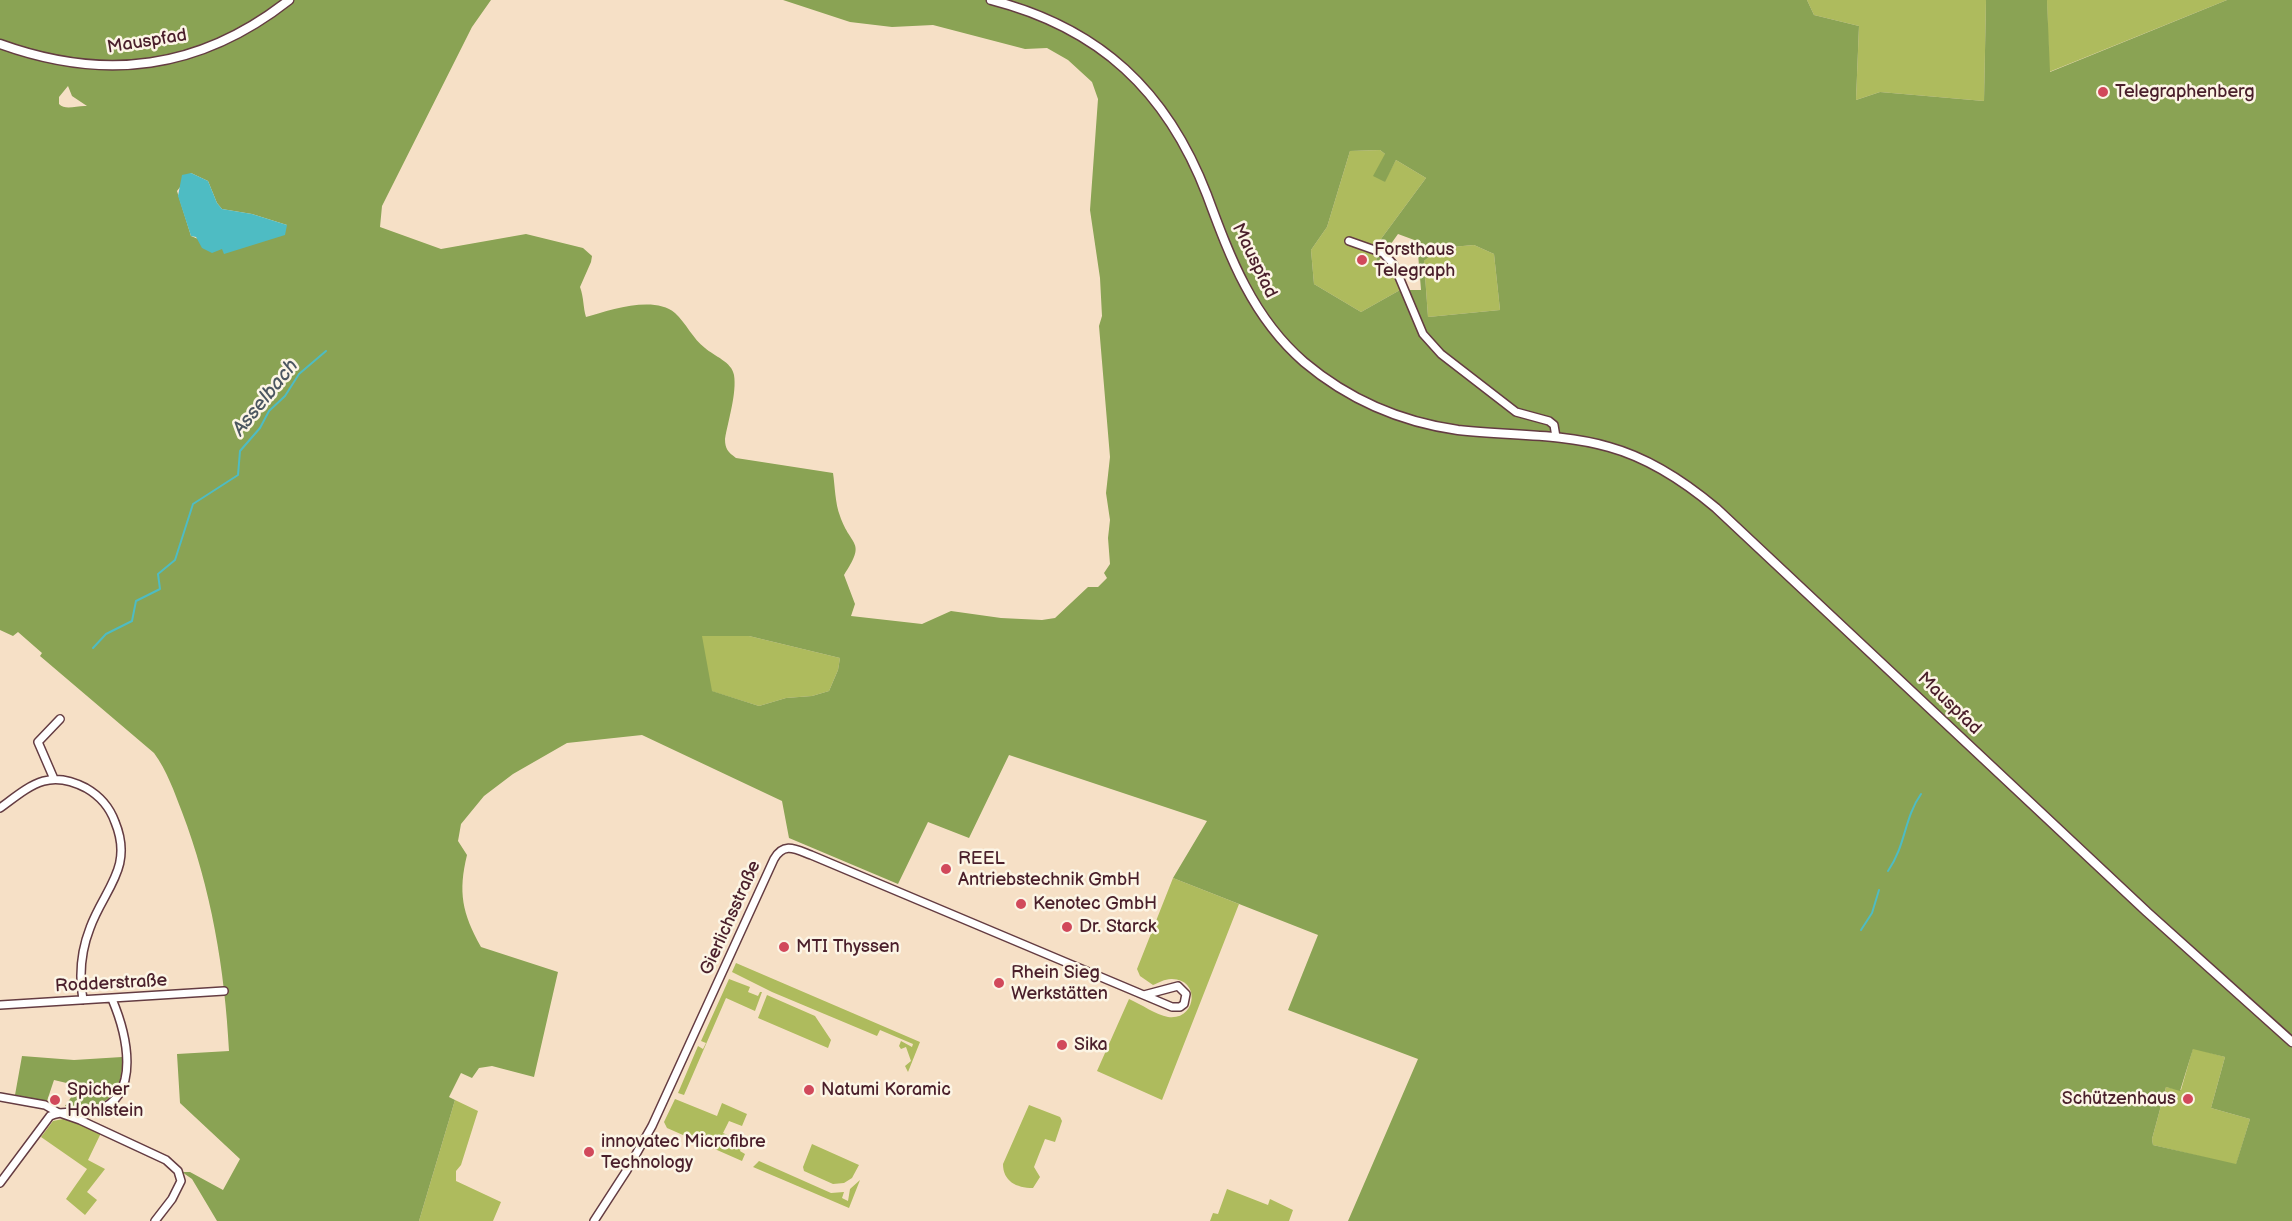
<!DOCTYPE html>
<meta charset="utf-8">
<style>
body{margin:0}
canvas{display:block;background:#f6e0c6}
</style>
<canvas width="2292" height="1221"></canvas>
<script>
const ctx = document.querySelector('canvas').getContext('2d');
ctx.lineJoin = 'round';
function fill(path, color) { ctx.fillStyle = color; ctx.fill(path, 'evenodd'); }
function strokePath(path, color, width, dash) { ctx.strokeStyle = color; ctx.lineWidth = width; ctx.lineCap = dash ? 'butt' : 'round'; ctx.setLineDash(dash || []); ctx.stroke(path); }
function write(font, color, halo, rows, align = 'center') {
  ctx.font = font + ' "Balsamiq Sans",sans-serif'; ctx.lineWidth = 5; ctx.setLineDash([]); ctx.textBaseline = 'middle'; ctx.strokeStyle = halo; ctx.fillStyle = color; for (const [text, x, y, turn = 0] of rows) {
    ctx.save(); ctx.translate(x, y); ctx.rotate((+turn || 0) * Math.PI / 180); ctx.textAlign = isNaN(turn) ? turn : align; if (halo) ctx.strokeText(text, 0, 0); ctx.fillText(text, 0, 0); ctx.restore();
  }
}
fill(new Path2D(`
 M1807 0H1986L1984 101 1880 92 1856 100 1859 26 1814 15Z
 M2047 0H2227L2049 72Z
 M1380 150 1385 154 1384 182 1396 160 1426 178 1378 243 1376 263 1394 274 1400 290 1361 312 1314 284 1311 250 1327 227 1350 151Z
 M1474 245 1494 254 1500 310 1428 317 1424 261 1440 248Z
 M701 635 749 636 840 658 838 670 829 691 812 696 786 698 759 706 711 691Z
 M1173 878 1239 904 1162 1100 1097 1071 1129 999C1141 1004 1156 1015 1168 1017 1197 1021 1201 978 1171 979 1165 979 1158 983 1153 985L1140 976 1137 969Z
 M736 963 920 1042 908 1072 905 1066 911 1061 906 1047 901 1049 899 1046 901 1041 912 1047 913 1044 880 1030 877 1036 772 992 732 972Z
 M729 979 750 987 748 992 758 996 760 992H762L755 1011 726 998 684 1095 678 1093 698 1046 703 1049 706 1043 701 1041Z
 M767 995 815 1016 831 1040 828 1048 758 1018Z
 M2193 1048 2225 1057 2211 1108 2250 1119 2236 1165 2153 1145 2152 1139 2166 1087 2181 1090Z
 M675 1099 717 1116 722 1103 747 1114 742 1126 729 1121 723 1133 743 1142 740 1151 745 1154 742 1161 667 1128 664 1122Z
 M455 1100 478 1111 461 1165 456 1171V1181L501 1202 493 1221H419Z
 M1029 1105 1060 1117 1062 1121 1055 1142 1045 1139 1034 1167 1040 1177 1033 1188C1016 1188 1003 1181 1003 1164Z
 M63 1119H72L101 1133 88 1160 105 1169 87 1192 97 1200 85 1215 66 1199 87 1169 41 1137 53 1121Z
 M812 1144 859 1165 852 1178 844 1183 833 1184 804 1171 803 1167Z
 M759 1161 831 1193 844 1192 842 1198 848 1201 850 1189 860 1180 849 1208 753 1167Z
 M1227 1189 1268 1205 1270 1199 1293 1210 1289 1221H1210L1213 1213 1218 1214Z`), '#aebb5d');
fill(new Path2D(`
 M0 0H491L472 27 382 206 380 227 441 249 526 234 583 248 592 256 591 262 580 287C584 298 583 307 586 317 610 310 654 295 675 313 686 323 693 339 705 348 714 356 732 362 734 375 737 393 728 421 725 439 725 449 728 452 736 458L833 473C835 486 835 503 840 516 851 548 867 540 844 575L855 604 851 616 922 624 951 611 1001 618 1042 620 1055 618 1088 587H1098L1107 578 1104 573 1110 564 1108 538 1110 520 1106 493 1110 457 1099 326 1102 316 1100 278 1090 210 1098 99 1092 82 1068 60 1047 48 1025 49 933 25 892 27 850 22 783 0H1807L1814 15 1859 26 1856 100 1880 92 1984 101 1986 0H2047L2050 72 2227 0H2292V1221H1348L1418 1059 1288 1010 1318 935 1173 878 1207 821 1009 755 969 838 928 822 898 884 789 838 782 801 642 735 567 743 513 774 484 796 461 824 458 841 467 855C458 892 462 913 481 947L558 972 534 1077 492 1066 479 1068 472 1078 461 1073 449 1097 455 1100 419 1221H217L192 1179 182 1172H190L223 1190 240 1159 180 1103 177 1054 229 1051C225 970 211 888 182 812 174 791 167 771 154 753L40 656 42 653 18 632 13 636 0 630ZM68 86 72 96 87 106C77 105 66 111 59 104V97ZM1380 150 1385 154 1373 176 1385 182 1396 160 1426 178 1378 243 1376 263 1394 274 1400 290 1361 312 1314 284 1311 250 1327 227 1350 151ZM191 173 208 181 217 203 222 209 252 214 287 225 222 249 191 236 177 191ZM1398 234 1417 241 1421 290H1405L1399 276 1378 262ZM1474 245 1494 254 1500 310 1428 317 1424 261 1440 248ZM702 636H749L840 658 838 670 829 691 812 696 786 698 759 706 712 691ZM2193 1049 2225 1057 2211 1108 2250 1119 2236 1164 2153 1145 2152 1139 2166 1087 2180 1091Z
 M22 1056 74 1060 122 1057C125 1094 102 1114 65 1106L79 1086 54 1080 47 1101 15 1095Z`), '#8aa354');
fill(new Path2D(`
 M191 173 208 181 217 203 222 209 252 214 287 225 285 235 224 254 222 249 212 253 202 248 196 237 191 236 178 196 182 175Z`), '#4ebcc3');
strokePath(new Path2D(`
 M93 648 106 634 132 621 136 601 160 589 158 574 175 560 193 504 238 475 240 451 260 428 269 411 285 396 299 374 326 351
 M1888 871C1906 845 1904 818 1921 794
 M1861 930 1872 913 1879 890`), '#4ebcc3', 2);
const minor = new Path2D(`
 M1349 241 1383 253 1394 265 1423 334 1441 354 1516 412 1549 421 1554 425 1556 437
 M54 779 38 742 60 719
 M0 808C30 786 48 768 86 788 100 796 110 808 115 822 134 868 104 889 90 928 81 951 79 976 83 1000
 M0 1005 224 991
 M0 1097 45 1105 57 1112 80 1120 166 1160 178 1171 181 1181 172 1199 155 1221
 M0 1183 50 1116C64 1109 80 1115 96 1111 143 1096 126 1032 112 999
 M594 1221 627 1170 652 1126 774 859C784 842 795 849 811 855L1172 1007H1180L1184 1004 1186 994 1178 986 1144 995`);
const tertiary = new Path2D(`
 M991 0C1100 28 1167 91 1207 195 1230 257 1252 317 1304 362 1348 399 1401 422 1458 430 1509 436 1560 433 1609 447 1649 458 1685 482 1716 508L2147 912 2292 1042
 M0 44C105 82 200 70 289 0`);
strokePath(minor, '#643c42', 10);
strokePath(tertiary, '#643c42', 11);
strokePath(minor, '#fff', 7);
strokePath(tertiary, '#fff', 8);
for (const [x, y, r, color] of [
 [2103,92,6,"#d1495b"],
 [1362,260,6,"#d1495b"],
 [946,869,6,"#d1495b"],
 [1021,904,6,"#d1495b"],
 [1067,927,6,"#d1495b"],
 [784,947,6,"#d1495b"],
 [999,983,6,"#d1495b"],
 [1062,1045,6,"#d1495b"],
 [809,1090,6,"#d1495b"],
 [2188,1099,6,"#d1495b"],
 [55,1100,6,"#d1495b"],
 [589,1152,6,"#d1495b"]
]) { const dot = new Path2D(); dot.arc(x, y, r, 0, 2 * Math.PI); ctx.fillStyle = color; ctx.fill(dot); strokePath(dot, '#fcf5e5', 2); }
write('18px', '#4a1f2b', '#fcf5e5', [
 ["Mauspfad",147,42,-9],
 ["Mauspfad",1254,261,64],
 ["Mauspfad",1949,704,44],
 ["Gierlichsstraße",731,918,-66],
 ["Rodderstraße",111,984,-3]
]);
write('18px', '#4a1f2b', '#fcf5e5', [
 ["Telegraphenberg",2115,92],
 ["Forsthaus",1374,250],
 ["Telegraph",1374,271],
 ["REEL",958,859],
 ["Antriebstechnik GmbH",958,880],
 ["Kenotec GmbH",1033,904],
 ["Dr. Starck",1079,927],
 ["MTI Thyssen",796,947],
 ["Rhein Sieg",1011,973],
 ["Werkstätten",1011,994],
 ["Sika",1074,1045],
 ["Spicher",67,1090],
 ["Hohlstein",67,1111],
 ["Natumi Koramic",821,1090],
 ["Schützenhaus",2176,1099,"right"],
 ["innovatec Microfibre",601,1142],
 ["Technology",601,1163]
], 'left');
write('italic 20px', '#4b5660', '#fcf5e5', [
 ["Asselbach",266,398,-51]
]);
</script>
